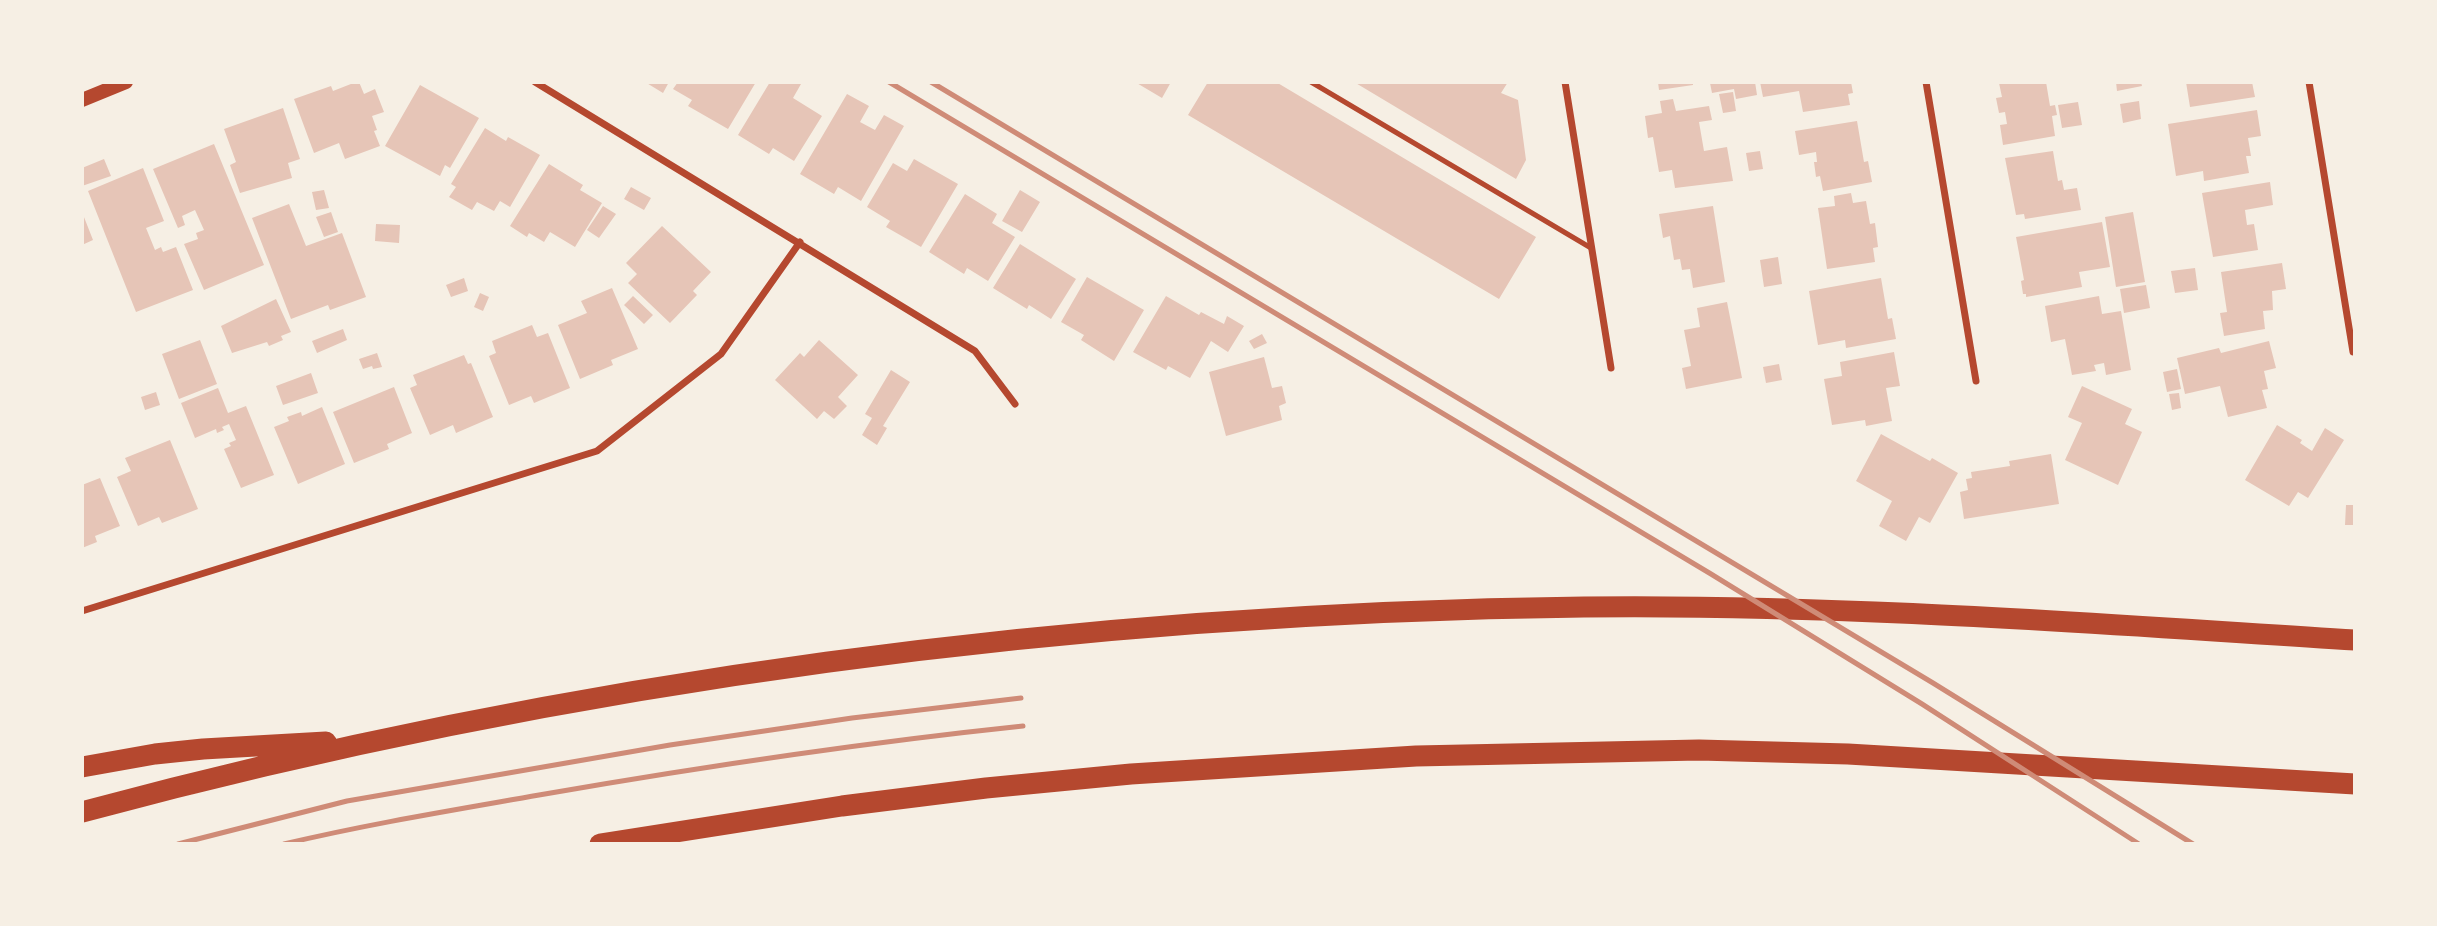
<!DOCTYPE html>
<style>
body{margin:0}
#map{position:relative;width:2437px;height:926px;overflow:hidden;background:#f6efe4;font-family:Karla,sans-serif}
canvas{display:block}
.frame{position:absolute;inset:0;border:84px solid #f6efe4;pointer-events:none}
</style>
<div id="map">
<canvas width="2437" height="926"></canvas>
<div class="frame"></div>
</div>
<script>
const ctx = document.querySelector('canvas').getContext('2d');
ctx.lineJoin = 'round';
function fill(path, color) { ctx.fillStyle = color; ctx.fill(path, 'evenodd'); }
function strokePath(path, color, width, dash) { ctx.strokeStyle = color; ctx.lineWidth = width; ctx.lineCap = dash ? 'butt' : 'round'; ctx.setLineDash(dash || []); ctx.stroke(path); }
fill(new Path2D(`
 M356 82H359L364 94 375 89 384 112 372 116 377 130 374 131 380 146 345 159 339 143 314 153 294 99 331 86 333 91Z
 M645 82H669L663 93Z
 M678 82H756L728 129 688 106 692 100 673 89Z
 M770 82H798L801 84 793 98 822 116 794 161 773 148 769 154 738 135Z
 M1135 82H1171L1162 98Z
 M1208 82H1276L1536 237 1499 299 1188 115Z
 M1354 82H1508L1501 93 1518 100 1526 160 1516 179Z
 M1658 82H1693V85L1659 90Z
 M1755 82 1757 95 1736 99 1734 89 1712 93 1710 83Z
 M1760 82H1851L1853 93 1848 94 1850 105 1803 112 1799 91 1763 97Z
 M2002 82H2046L2050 106 2055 105 2057 115 2052 116 2055 136 2003 145 2000 125 2007 124 2005 112 1999 113 1996 98 2002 97 1999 83Z
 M2116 82H2141L2142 86 2117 91Z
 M2186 82H2252L2255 97 2190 107Z
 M420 85 479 118 450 168 445 165 440 176 385 146Z
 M1733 92 1736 111 1723 113 1719 94Z
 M847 94 869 106 860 122 875 130 884 115 904 126 861 201 838 187 834 194 800 174Z
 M1673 99 1676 111 1709 106 1712 120 1699 122 1704 151 1727 147 1733 181 1675 188 1672 170 1659 172 1653 137 1648 138 1645 116 1662 113 1660 101Z
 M2139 101 2141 119 2123 123 2120 104Z
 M2078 102 2082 125 2062 128 2058 105Z
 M283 108 300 159 288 163 292 178 240 193 230 165 236 162 224 129Z
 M2257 110 2261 136 2248 138 2251 156H2246L2249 173 2204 181 2203 171 2176 176 2168 124Z
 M1857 121 1864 162 1868 161 1872 182 1823 191 1820 176 1816 177 1814 162H1817L1816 152 1799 155 1795 131Z
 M485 128 506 141 508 137 540 155 510 207 500 201 494 211 477 202 472 210 449 197 456 187 451 184Z
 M214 144 264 265 204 290 184 244 198 239 196 233 204 230 195 210 182 216 185 225 178 228 153 169Z
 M1760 151 1763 169 1749 171 1746 153Z
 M2053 151 2058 181 2062 180 2064 190 2077 188 2081 210 2025 219 2024 214 2016 215 2005 158Z
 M104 159 111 176 82 186V168Z
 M914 159 958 184 921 247 886 227 890 221 867 207 893 163 907 171Z
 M549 164 583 185 580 190 602 203 575 247 550 232 544 242 529 233 527 237 510 226Z
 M143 168 164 221 146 228 155 250 161 247 163 252 176 247 193 290 136 312 88 191Z
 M2270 182 2273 205 2245 210 2247 225 2254 224 2258 250 2213 257 2202 193Z
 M631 187 651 198 644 210 624 199Z
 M324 190 329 208 316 210 312 192Z
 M1020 190 1040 202 1022 232 1002 221Z
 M1851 193 1853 203 1866 201 1870 224 1875 223 1878 247 1873 248 1875 262 1827 269 1818 208 1835 206 1834 196Z
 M965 194 997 214 992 223 1015 237 988 281 967 268 964 274 929 252Z
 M289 204 306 246 342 233 366 297 330 310 328 305 291 319 252 218Z
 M603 206 616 214 599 238 587 230Z
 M1713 206 1725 282 1693 288 1690 269 1682 270 1680 259 1674 260 1670 236 1663 238 1659 214Z
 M82 212 93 240 82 245Z
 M331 212 338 232 324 237 316 217Z
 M2133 212 2145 282 2116 287 2105 217Z
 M2102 222 2110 267 2079 272 2082 287 2026 297V294H2023L2021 281 2024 280 2016 237Z
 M376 224 400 225 399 243 375 241Z
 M662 226 711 272 693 291 697 295 670 323 628 283 637 274 626 263Z
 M1020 244 1076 279 1051 319 1029 305 1027 309 993 288Z
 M1778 257 1782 284 1764 287 1760 260Z
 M2282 263 2286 289 2272 291 2273 310 2263 311 2265 329 2224 336 2220 313 2227 312 2221 272Z
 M2195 268 2198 290 2175 293 2171 271Z
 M1087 277 1144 310 1114 361 1081 340 1084 335 1061 322Z
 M464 278 468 291 451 297 446 285Z
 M1881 278 1888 319 1892 318 1896 339 1846 348 1845 340 1818 345 1809 291Z
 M2146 285 2150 308 2124 313 2120 289Z
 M612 288 638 349 611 360 613 365 580 379 558 325 587 313 581 301Z
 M480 293 489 297 483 311 474 307Z
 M633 296 653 315 644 324 624 305Z
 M1166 296 1199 315 1201 312 1224 324 1227 316 1244 326 1228 352 1211 341 1190 378 1168 366 1166 370 1133 352Z
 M2099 296 2102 314 2121 311 2131 370 2106 375 2104 363 2094 365 2096 371 2072 375 2065 339 2051 342 2045 306Z
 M276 299 291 332 281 336 283 340 269 346 267 342 232 353 221 326Z
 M1727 302 1742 378 1686 389 1682 368 1691 366 1684 330 1700 327 1697 308Z
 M532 325 537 337 548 333 570 388 534 403 531 396 509 405 489 356 496 353 492 341Z
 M343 329 347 340 317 353 312 341Z
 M1262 334 1267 343 1254 349 1249 341Z
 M200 340 217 384 179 399 162 354Z
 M819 340 858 375 838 397 847 406 834 419 824 411 817 419 775 380 800 353 804 357Z
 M2269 341 2276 368 2264 371 2268 389 2262 390 2267 408 2228 417 2220 386 2185 394 2177 358 2219 348 2221 353Z
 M1894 352 1900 386 1886 388 1892 421 1866 426 1865 420 1832 425 1824 379 1842 376 1840 362Z
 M377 353 382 367 373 369 372 366 363 369 359 359Z
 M464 355 468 364 471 363 493 417 456 433 453 425 430 435 410 388 417 385 413 375Z
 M1264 357 1272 388 1282 386 1286 403 1279 406 1282 420 1226 436 1209 372Z
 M1779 364 1782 380 1766 383 1763 367Z
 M2177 369 2181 389 2167 392 2163 372Z
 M891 370 910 382 883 426 887 428 877 445 862 435 872 418 865 414Z
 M311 373 318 393 283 405 276 386Z
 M2082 386 2132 409 2125 424 2142 432 2118 485 2065 460 2082 423 2068 417Z
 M394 387 412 433 387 444 389 449 354 463 333 412Z
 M218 388 228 413 246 406 274 475 241 488 224 449 231 446 229 443 236 440 229 424 222 427 224 430 217 433 216 429 195 438 181 403Z
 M156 392 160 405 145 410 141 397Z
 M2179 393 2181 408 2172 410 2169 394Z
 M322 407 345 464 298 484 274 427 289 421 287 417 301 412 302 416Z
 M2277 425 2302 440 2300 443 2312 451 2325 428 2344 440 2308 498 2298 492 2289 506 2245 480Z
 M1881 434 1930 461 1932 458 1958 473 1930 523 1919 517 1906 541 1879 526 1892 501 1856 481Z
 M170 440 198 509 162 523 159 517 138 526 117 477 131 471 125 458Z
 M2051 454 2059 504 1964 519 1960 492 1968 490 1966 479 1972 478 1971 472 2010 466 2009 461Z
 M100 478 120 526 95 536 97 542 82 548V485Z
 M2346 505H2355V525H2345Z`), '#e6c5b7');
strokePath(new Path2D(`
 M1311 82 1591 248`), '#b5482f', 5);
strokePath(new Path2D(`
 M535 82 975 351 1015 404
 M1565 82 1611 368
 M1926 82 1976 381
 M2309 82 2353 352H2355
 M82 611 597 451 721 354 800 242`), '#b5482f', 7);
strokePath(new Path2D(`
 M82 100 126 82`), '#b5482f', 14);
strokePath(new Path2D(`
 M82 767 155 754 203 749 326 742
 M82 812C571 680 1078 613 1584 607 1841 604 2098 624 2355 640
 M600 844 842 806 986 788 1131 774 1416 756 1699 750 1848 754 2355 784`), '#b5482f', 21);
strokePath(new Path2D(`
 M889 82 1711 574 1922 704 2139 844
 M931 82 1933 683 2193 844
 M178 844 347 801 670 745 852 718 1021 698
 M284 844C368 824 454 810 539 795 700 767 861 743 1023 726`), '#cf8b77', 5);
</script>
